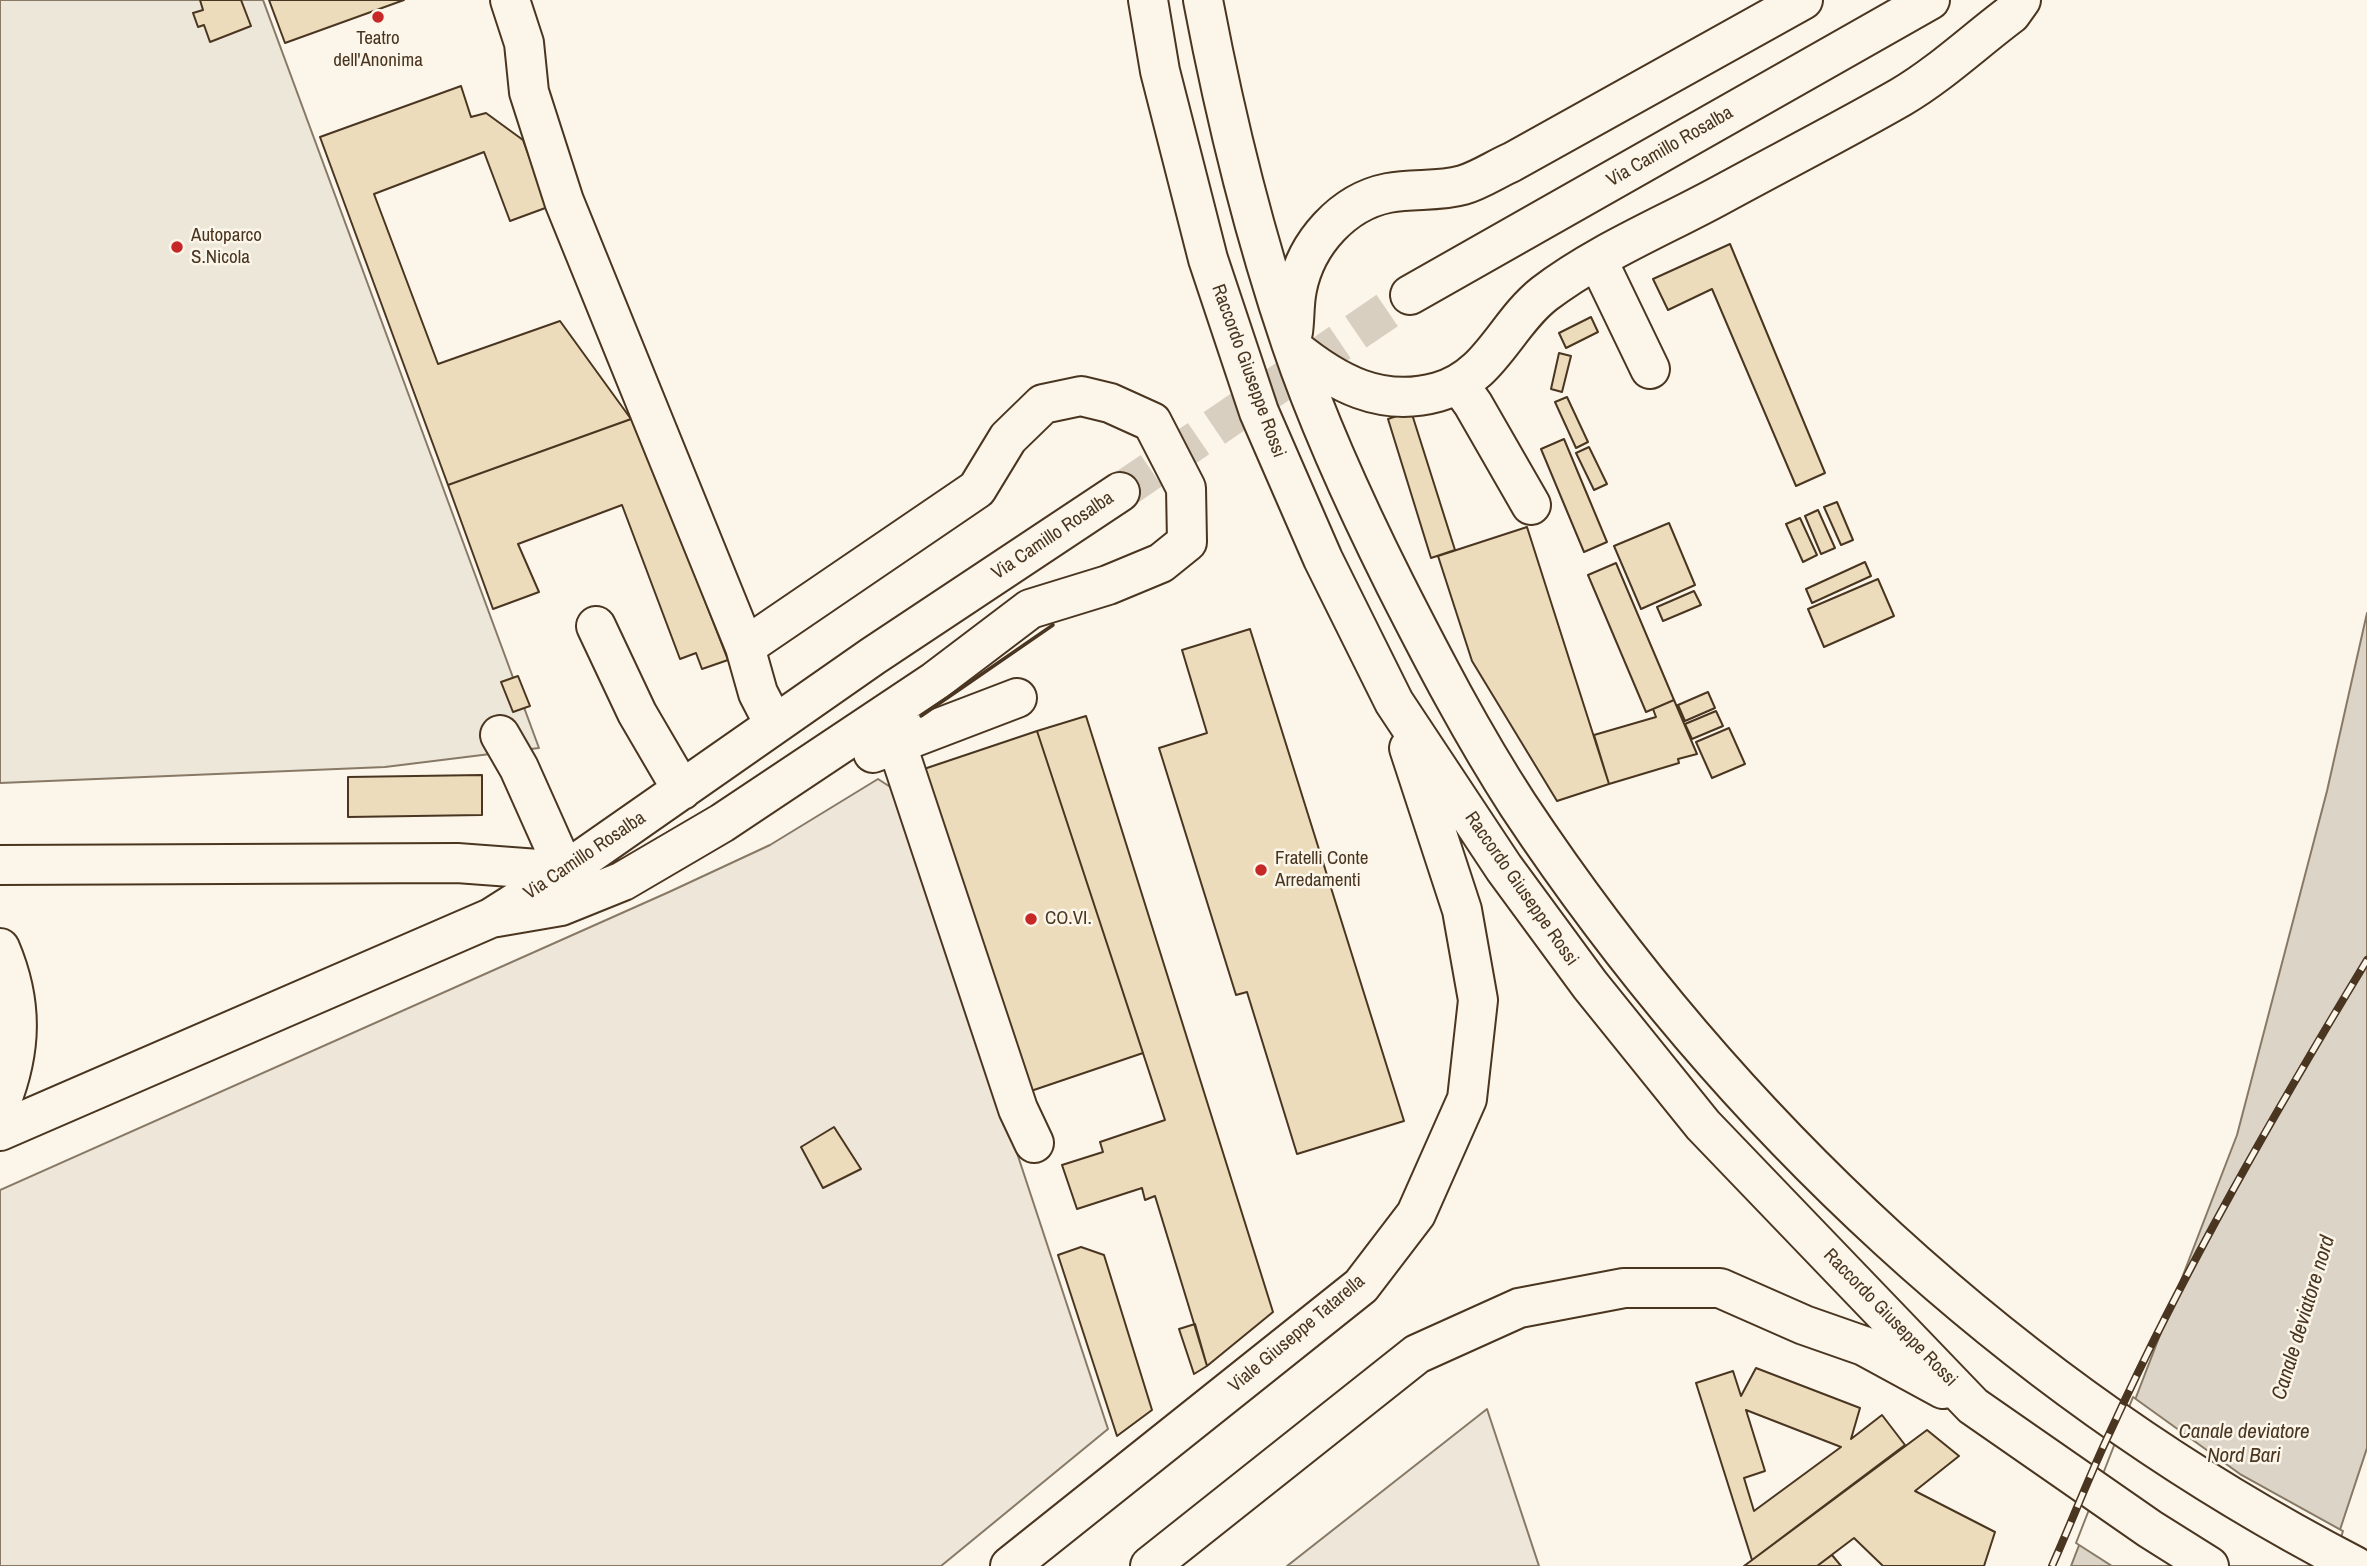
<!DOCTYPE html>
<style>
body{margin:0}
canvas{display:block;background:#fbf6e9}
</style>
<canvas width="2367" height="1566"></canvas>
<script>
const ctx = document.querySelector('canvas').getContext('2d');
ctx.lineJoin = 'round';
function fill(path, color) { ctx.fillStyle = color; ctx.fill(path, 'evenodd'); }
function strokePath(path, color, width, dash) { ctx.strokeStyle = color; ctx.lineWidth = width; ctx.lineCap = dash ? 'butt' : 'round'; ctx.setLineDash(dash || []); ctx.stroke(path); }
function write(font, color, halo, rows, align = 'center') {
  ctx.font = font + ' "Archivo Narrow",sans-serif'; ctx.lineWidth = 5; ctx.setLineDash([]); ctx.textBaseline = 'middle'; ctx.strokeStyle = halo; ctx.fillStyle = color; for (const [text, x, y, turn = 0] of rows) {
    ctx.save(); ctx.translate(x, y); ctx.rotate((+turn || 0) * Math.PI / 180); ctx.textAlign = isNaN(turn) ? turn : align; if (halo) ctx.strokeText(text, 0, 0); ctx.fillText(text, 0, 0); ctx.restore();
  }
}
const green = new Path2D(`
 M878 779 898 792 1108 1429 941 1566H0V1190L669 892 770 845Z
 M1487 1409 1539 1566H1287Z`);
fill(green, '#ede6d9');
strokePath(green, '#887966', 2);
const parking = new Path2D(`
 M0 0H263L539 748 385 767 0 783Z`);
fill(parking, '#ede7d9');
strokePath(parking, '#887966', 2);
const water = new Path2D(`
 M2367 613V1448L2328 1566H2071L2237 1135 2327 791Z`);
fill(water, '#dcd4c6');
strokePath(water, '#887966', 2);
const pier = new Path2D(`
 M2133 1397 2240 1474 2343 1531 2332 1566H2112L2076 1543Z`);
fill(pier, '#fbf6e9');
strokePath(pier, '#887966', 2);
const building = new Path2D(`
 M200 0H241L251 26 210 42 204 25 198 27 193 13 203 10Z
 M269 0H404L285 43Z
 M461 86 471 117 486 113 523 140 548 207 510 221 484 152 374 194 438 364 560 321 631 419 448 485 320 137Z
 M1730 244 1825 473 1796 486 1712 289 1668 310 1653 279Z
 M1591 317 1598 332 1566 348 1559 333Z
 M1559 353 1571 356 1562 392 1551 389Z
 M1567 397 1588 442 1576 448 1555 402Z
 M1411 411 1455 550 1431 558 1388 419Z
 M634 418 728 660 702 669 696 653 680 659 622 505 518 544 539 592 493 609 448 485Z
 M1564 439 1607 542 1584 552 1541 449Z
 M1589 447 1607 484 1594 490 1576 453Z
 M1837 502 1853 540 1841 545 1824 507Z
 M1818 510 1835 548 1821 554 1805 516Z
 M1800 518 1817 555 1803 562 1786 524Z
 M1669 523 1695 585 1641 609 1614 546Z
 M1527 527 1609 784 1557 801 1472 661 1438 556Z
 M1865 562 1871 576 1812 603 1806 589Z
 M1616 563 1674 700 1646 712 1588 575Z
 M1878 579 1894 616 1824 647 1808 609Z
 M1694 591 1701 605 1663 621 1657 607Z
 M1250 629 1404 1121 1297 1154 1247 992 1236 995 1159 748 1207 733 1182 650Z
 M518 676 530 706 513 712 501 682Z
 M1708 692 1715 708 1685 721 1678 705Z
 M1674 700 1697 754 1678 759 1679 763 1609 784 1594 735 1656 717 1653 709Z
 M1716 711 1723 726 1692 739 1685 724Z
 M1086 716 1273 1312 1207 1366 1155 1196 1145 1200 1142 1188 1077 1209 1062 1165 1103 1152 1100 1142 1165 1120 1037 731Z
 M1729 728 1745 764 1712 778 1696 742Z
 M1037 731 1143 1053 1022 1094 915 772Z
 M482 775V815L348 817V777Z
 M834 1127 861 1169 823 1188 801 1147Z
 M1081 1247 1104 1255 1152 1410 1117 1436 1058 1255Z
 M1195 1324 1207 1366 1194 1374 1179 1329Z
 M1756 1368 1860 1408 1851 1439 1882 1415 1905 1445 1752 1560 1696 1383 1733 1371 1741 1396ZM1746 1410 1841 1447 1754 1511 1744 1478 1765 1471Z
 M1927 1430 1959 1456 1915 1491 1995 1532 1984 1566H1883L1854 1538 1817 1566H1744Z
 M1832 1555 1841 1566H1817Z`);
fill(building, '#ecdcbc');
strokePath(building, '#4a3520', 2);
strokePath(new Path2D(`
 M1120 492 1410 295`), '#d8cfc1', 38, [38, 19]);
const minor = new Path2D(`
 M510 0 524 43 529 92 564 201 745 647 758 693 774 724
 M1598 261 1650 369
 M1410 295 1930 0
 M1460 386 1473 404 1531 505
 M596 626 637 713 682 790
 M500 735 519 768 565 871
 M897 745 1018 1109 1034 1143
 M873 753 1017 698
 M491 918 561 906 623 881 722 823 935 681 1030 609 1108 585 1161 563 1187 542 1186 488 1152 422 1110 403 1081 396 1043 404 1008 438 977 489 745 647
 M0 1131 491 918 565 871 873 656 1120 492`);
const major = new Path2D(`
 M1148 0 1160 71 1208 259 1259 412 1323 559 1394 702 1504 868 1590 985 1703 1125 1973 1406 2150 1529 2209 1566
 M1203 0C1225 116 1253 231 1291 343 1319 426 1356 506 1395 584 1433 659 1472 734 1518 805 1729 1123 2015 1390 2355 1566
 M1919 0 1924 2
 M1293 332C1295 318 1294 303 1297 289 1306 243 1343 202 1388 193 1414 188 1438 192 1463 185 1480 180 1496 169 1512 162L1803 0
 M1293 348C1336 383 1381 408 1438 392 1490 378 1505 325 1544 294 1595 255 1659 228 1715 198 1777 164 1840 132 1901 97 1940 74 1975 41 2011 14L2021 0
 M1010 1566 1361 1286 1416 1214 1467 1099 1478 1000 1462 910 1409 748
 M1150 1566 1417 1354 1519 1308 1624 1288H1720L1804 1325 1864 1346 1943 1389`);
const highway = new Path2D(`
 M0 865 457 863 565 871
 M0 948C23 1002 22 1050 0 1105`);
strokePath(minor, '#4a3520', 42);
strokePath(major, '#4a3520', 42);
strokePath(highway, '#4a3520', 42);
strokePath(minor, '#fbf6e9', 38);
strokePath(major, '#fbf6e9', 38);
strokePath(highway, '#fbf6e9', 38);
const rail = new Path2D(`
 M2052 1566C2072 1521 2090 1474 2111 1430 2185 1268 2275 1112 2367 960`);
strokePath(rail, '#4a3520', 8);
strokePath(rail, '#fbf6e9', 5, [16]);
strokePath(new Path2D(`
 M921 716 1053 625`), '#4a3520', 3.5);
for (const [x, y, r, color] of [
 [378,17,7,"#c62828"],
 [177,247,7,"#c62828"],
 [1261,870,7,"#c62828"],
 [1031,919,7,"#c62828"]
]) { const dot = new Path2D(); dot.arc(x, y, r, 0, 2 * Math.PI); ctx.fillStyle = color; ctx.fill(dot); strokePath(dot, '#fbf6e9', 2.5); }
write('19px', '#4a3520', '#fbf6e9', [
 ["Teatro",378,39,"center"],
 ["dell'Anonima",378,61,"center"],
 ["Autoparco",191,236],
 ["S.Nicola",191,258],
 ["Fratelli Conte",1275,859],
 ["Arredamenti",1275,881],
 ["CO.VI.",1045,919]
], 'left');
write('19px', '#4a3520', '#fbf6e9', [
 ["Via Camillo Rosalba",1670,147,-30],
 ["Raccordo Giuseppe Rossi",1248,371,70],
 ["Via Camillo Rosalba",1053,536,-34],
 ["Via Camillo Rosalba",585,856,-34],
 ["Raccordo Giuseppe Rossi",1521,889,55],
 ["Raccordo Giuseppe Rossi",1890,1318,46],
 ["Viale Giuseppe Tatarella",1297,1334,-40]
]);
write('italic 21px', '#4a3520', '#fbf6e9', [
 ["Canale deviatore nord",2304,1318,-73],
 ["Canale deviatore",2244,1432],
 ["Nord Bari",2244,1456]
]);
</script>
